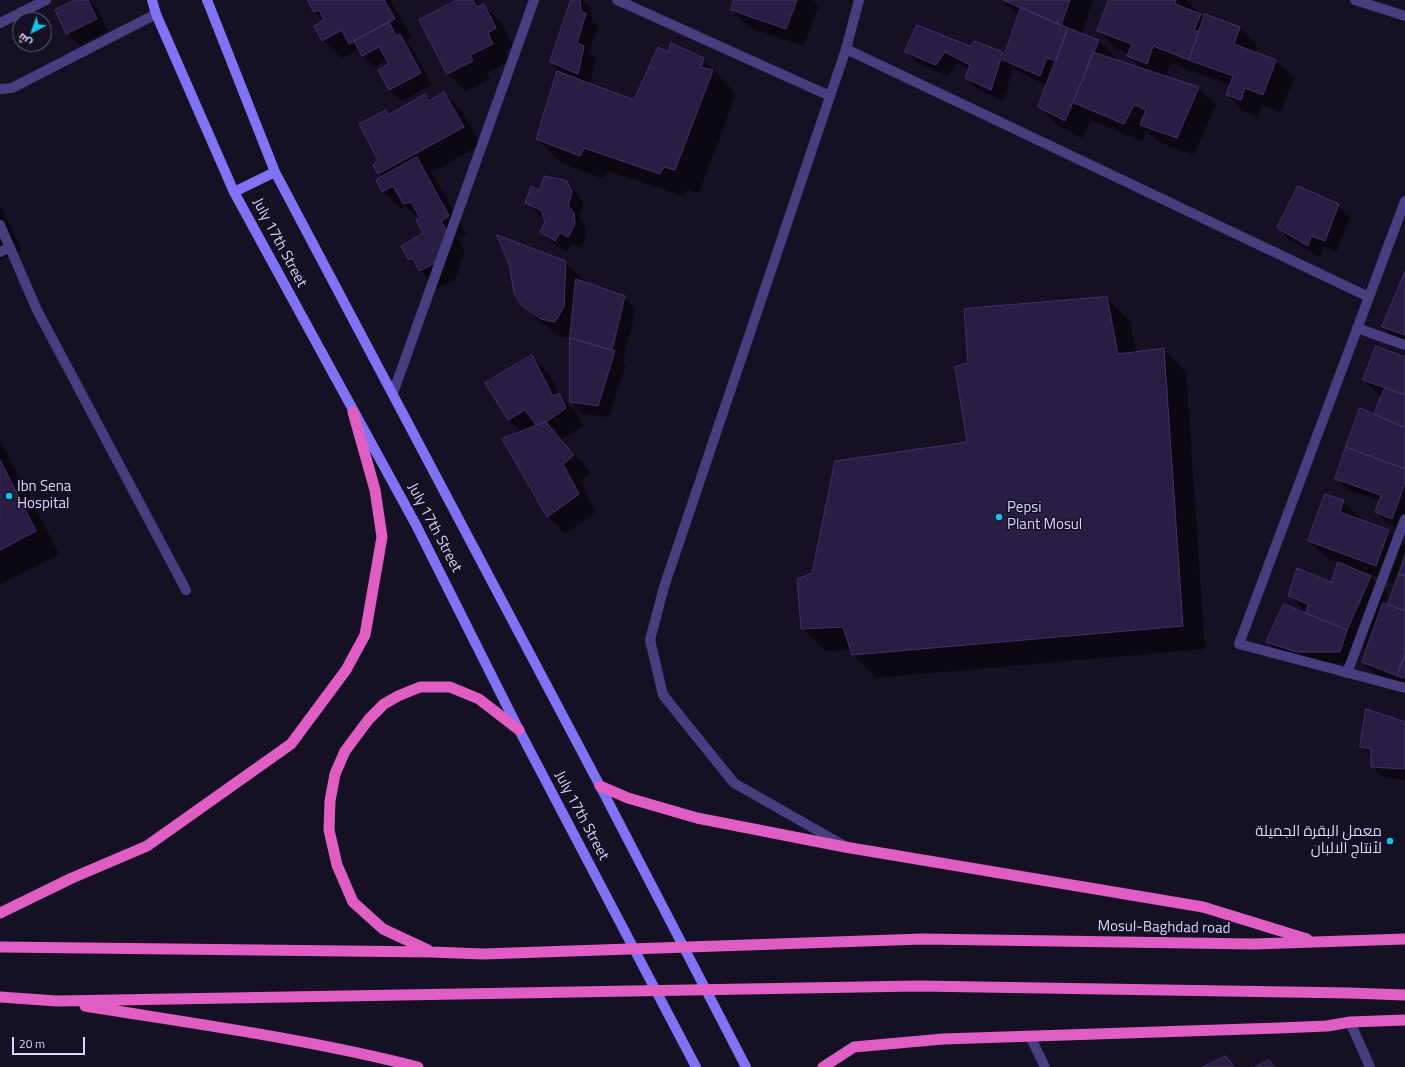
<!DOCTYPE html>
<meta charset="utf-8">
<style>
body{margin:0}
#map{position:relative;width:1405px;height:1067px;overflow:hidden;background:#151023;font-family:"Titillium Web",Cairo,sans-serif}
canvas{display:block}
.north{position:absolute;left:12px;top:12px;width:40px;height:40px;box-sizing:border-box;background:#151023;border:1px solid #655e7a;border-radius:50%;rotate:221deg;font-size:11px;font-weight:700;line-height:16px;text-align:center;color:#dcd4fc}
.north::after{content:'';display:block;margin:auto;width:14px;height:18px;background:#0fc3ed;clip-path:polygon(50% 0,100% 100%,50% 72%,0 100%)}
.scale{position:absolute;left:12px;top:1037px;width:73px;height:18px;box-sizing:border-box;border:2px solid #dcd4fc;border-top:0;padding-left:5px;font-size:12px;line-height:14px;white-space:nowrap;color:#dcd4fc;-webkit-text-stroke:3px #151023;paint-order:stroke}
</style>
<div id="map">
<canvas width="1405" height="1067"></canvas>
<div class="north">ش</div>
<div class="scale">20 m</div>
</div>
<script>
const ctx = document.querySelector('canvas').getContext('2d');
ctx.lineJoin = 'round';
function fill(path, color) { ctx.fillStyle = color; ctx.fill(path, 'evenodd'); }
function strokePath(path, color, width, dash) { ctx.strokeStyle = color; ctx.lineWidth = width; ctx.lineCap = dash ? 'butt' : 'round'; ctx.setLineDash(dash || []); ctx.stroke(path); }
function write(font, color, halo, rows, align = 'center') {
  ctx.font = font + ' "Titillium Web",Cairo,sans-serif'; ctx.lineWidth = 3; ctx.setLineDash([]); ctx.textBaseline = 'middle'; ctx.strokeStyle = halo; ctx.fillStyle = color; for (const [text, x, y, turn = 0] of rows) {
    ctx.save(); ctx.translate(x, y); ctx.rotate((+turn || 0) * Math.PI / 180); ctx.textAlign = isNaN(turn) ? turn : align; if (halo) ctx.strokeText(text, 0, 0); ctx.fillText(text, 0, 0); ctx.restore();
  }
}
fill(new Path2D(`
 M77 0H89L97 8 108 31 79 45 67 33Z
 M309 0H390L412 37 405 40 412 47 432 85 401 101 389 89 390 65 387 60 374 67 357 50 341 58 323 40 324 21 315 12Z
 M459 0H475L481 6 483 5 501 22 513 46 505 51 510 61 487 73 490 79 465 91 448 74Z
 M572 0H583L591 8 592 21 598 26 589 53 596 59 590 84 634 101 669 53 703 59 736 94 699 193 688 190 684 196 607 171 603 179 560 162 537 139 563 74 551 62Z
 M735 0H813L819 6 804 46 749 27 732 10Z
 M1002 0H1093L1082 34 1098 40 1116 58 1115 60 1142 69 1129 56V54L1116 49 1098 31 1110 0H1186L1196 10 1195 13 1200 15 1205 19 1240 28 1257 46 1255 53 1276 61 1294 78 1281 112 1263 105 1258 117 1245 112 1227 95 1230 85 1171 63 1166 77 1198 88 1216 105 1194 155 1159 142 1147 131 1142 141 1091 120 1083 138 1057 125 1039 107 1047 85 1016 71 1013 68 1003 101 978 89 966 78 970 70 957 63 948 76 918 63 906 52 970 47 1002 53 1006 57 1019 16Z
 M444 93 462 111 481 145 430 173 434 176 466 234 458 239 465 252 455 280 437 288 409 258 424 234 419 219 406 206 401 209 383 191V177L374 165 380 160 386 111 390 115 425 96 430 101Z
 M566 182 578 194 583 204 579 218 585 226 587 236 580 248 572 244 567 252 553 244 542 232 546 222 545 217 538 214 526 202 540 192Z
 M0 205 22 250 2 259 0 258Z
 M1338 205 1350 217 1336 252 1323 247 1320 257 1290 240 1279 228Z
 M565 262 583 280V282L624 297 636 309 623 361 626 364 609 417 583 414 571 402V338L560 336 541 323 523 305Z
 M1405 275V346L1401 345 1383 327Z
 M1107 298 1130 321 1136 352 1163 349 1186 372 1205 649 876 678 853 655 851 650 825 651 802 628 813 574 968 443Z
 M532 357 549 374 561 397 576 412 583 426 562 440 591 473 580 482 596 512 565 534 548 516 521 433 509 420Z
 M1405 358V527L1404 530 1388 524 1376 512 1380 501 1348 490 1336 478 1375 415 1382 398 1364 380Z
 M0 440 59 554 0 584Z
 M1343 501 1361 519 1360 521 1388 531 1405 548V551L1394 583 1362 571V573L1370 577 1388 594 1384 604 1388 606 1405 560V685L1375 674 1363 662 1376 627 1374 626 1365 647 1358 644 1352 663 1309 664 1279 654 1267 642 1310 616 1289 595 1331 583 1338 563 1327 558 1309 541Z
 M1405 723V780L1384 778 1372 766V757L1362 746Z`), '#0007');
const building = new Path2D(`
 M75 0H88L97 19 66 34 55 10Z
 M308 0H384L395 19 349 44 342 30 322 41 314 26 324 20 319 10 314 12Z
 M457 0H473L477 7 484 4 496 28 488 33 493 44 470 55 473 61 447 74 419 20Z
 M571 0H580L581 11 586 14 577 43 584 46 578 74 550 62Z
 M734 0H797L786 29 731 10Z
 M1003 0H1070L1061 25Z
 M1109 0H1176L1175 4 1201 14 1194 30 1199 32 1189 60 1153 46 1147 64 1127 56 1132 44 1097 31Z
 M1021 7 1068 28 1056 61 1047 58 1040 76 1003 60Z
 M1205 14 1240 27 1234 44 1276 60 1263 95 1245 88 1241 100 1226 95 1233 76 1189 60Z
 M389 22 396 36 400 34 421 73 389 90 378 70 389 64 379 47 362 56 354 41Z
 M917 25 970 46 975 41 1003 52 991 90 965 78 970 65 945 52 936 65 905 52Z
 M1068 28 1099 40 1065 121 1038 107Z
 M671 43 704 58 701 67 713 70 675 170 664 167 660 174 584 148 580 156 536 139 557 71 634 100 658 47 668 52Z
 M1093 52 1199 87 1177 138 1140 125 1146 110 1134 105 1124 124 1074 103Z
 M444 92 464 127 378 174 373 165 378 160 359 124 386 110 388 115 425 94 428 101Z
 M417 157 449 216 441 221 448 233 437 262 419 271 413 259H408L401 246 423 233 416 220 420 218 411 202 403 204 393 186 382 192 376 180Z
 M545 176 567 181 572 192 568 206 574 213 575 224 568 237 560 233 555 241 540 232 545 222 541 210 525 203 531 186 539 190Z
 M1298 186 1339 204 1325 241 1311 236 1308 246 1277 228Z
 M497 235 566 261 564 307 555 322 541 319 522 306 514 293 509 264Z
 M1405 272V335L1382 327Z
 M576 279 625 296 612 350 570 338Z
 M1107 297 1118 354 1164 348 1183 626 852 655 843 627 801 629 797 579 812 573 835 461 967 442 955 367 968 363 964 309Z
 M570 338 615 351 598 406 570 402Z
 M1376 346 1405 357V395L1363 380Z
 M532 355 553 396 559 393 566 408 546 422 536 425 525 410 508 420 485 383Z
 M1385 388 1405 395V428L1374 414Z
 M1360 408 1405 428V469L1346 447Z
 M546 422 574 455 563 464 579 494 547 517 502 439Z
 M1346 447 1405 469V483L1392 519 1375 512 1381 495 1335 479Z
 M0 460 36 531 0 550Z
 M1325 494 1344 500 1340 512 1389 530 1376 566 1308 541Z
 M1405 556V576L1399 574Z
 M1338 562 1371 576 1347 630 1306 613 1308 604 1288 596 1297 568 1331 582Z
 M1399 574 1405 576V611L1388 604Z
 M1383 603 1405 611V654L1397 676 1362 662Z
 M1284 604 1347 630 1340 652H1296L1266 642Z
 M1405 654V678L1397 676Z
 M1366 709 1405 722V769L1371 767V749L1360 747Z
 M1226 1056 1234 1067H1203Z
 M1269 1060 1275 1067H1255Z`);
fill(building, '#281d43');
strokePath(building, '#42306d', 1);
strokePath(new Path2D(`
 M0 23 46 0
 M0 89 12 88 156 14
 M0 225 37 310 186 590
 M0 252 10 247`), '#463e7f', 10);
strokePath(new Path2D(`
 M617 0 830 96
 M1355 0 1405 16
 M846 49 1369 297
 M1405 201 1239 644 1405 688
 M1357 328 1405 345
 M393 393 534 0
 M1347 673 1405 519
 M1350 1022 1370 1067
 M1030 1036 1045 1067`), '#463e7f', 10);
strokePath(new Path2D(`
 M843 845 734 783 663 695 650 640 664 587 846 49 859 0`), '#463e7f', 10);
strokePath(new Path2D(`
 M152 0 156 14 234 192 416 525 519 730 696 1067
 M207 0 275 172 600 786 746 1067
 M234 192 275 172`), '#8172f6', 10);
strokePath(new Path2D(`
 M600 786 628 798 697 818 845 847 1203 907 1307 939
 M0 913 72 878 147 846 291 744 346 670 365 635 382 537 375 490 353 412
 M0 947 432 952 483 954 923 939 1254 944 1405 939
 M428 950 383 929 353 902 337 865 329 830 330 801 335 774 345 751 369 719 384 704 398 696 420 687H450L479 699 519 730
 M0 997 57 1001 918 986 1350 993 1405 995
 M85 1006C196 1024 308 1039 418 1067
 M823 1067 854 1047 943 1039 1279 1028 1327 1026 1350 1022 1405 1020`), '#e05dc4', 11);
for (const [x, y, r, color] of [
 [9,496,4,"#0fc3ed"],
 [999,517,4,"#0fc3ed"],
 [1390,841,4,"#0fc3ed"]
]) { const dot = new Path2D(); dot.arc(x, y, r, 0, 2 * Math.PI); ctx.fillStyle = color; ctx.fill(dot); strokePath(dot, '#151023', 1.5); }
write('15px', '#dcd4fc', '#151023', [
 ["July 17th Street",279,243,62],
 ["July 17th Street",434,528,62],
 ["July 17th Street",581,816,62],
 ["Mosul-Baghdad road",1164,928,1]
]);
write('15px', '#dcd4fc', '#151023', [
 ["Ibn Sena",17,487],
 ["Hospital",17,504],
 ["Pepsi",1007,508],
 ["Plant Mosul",1007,525],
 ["معمل البقرة الجميلة",1382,832,"right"],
 ["لأنتاج الالبان",1382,849,"right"]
], 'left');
</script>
